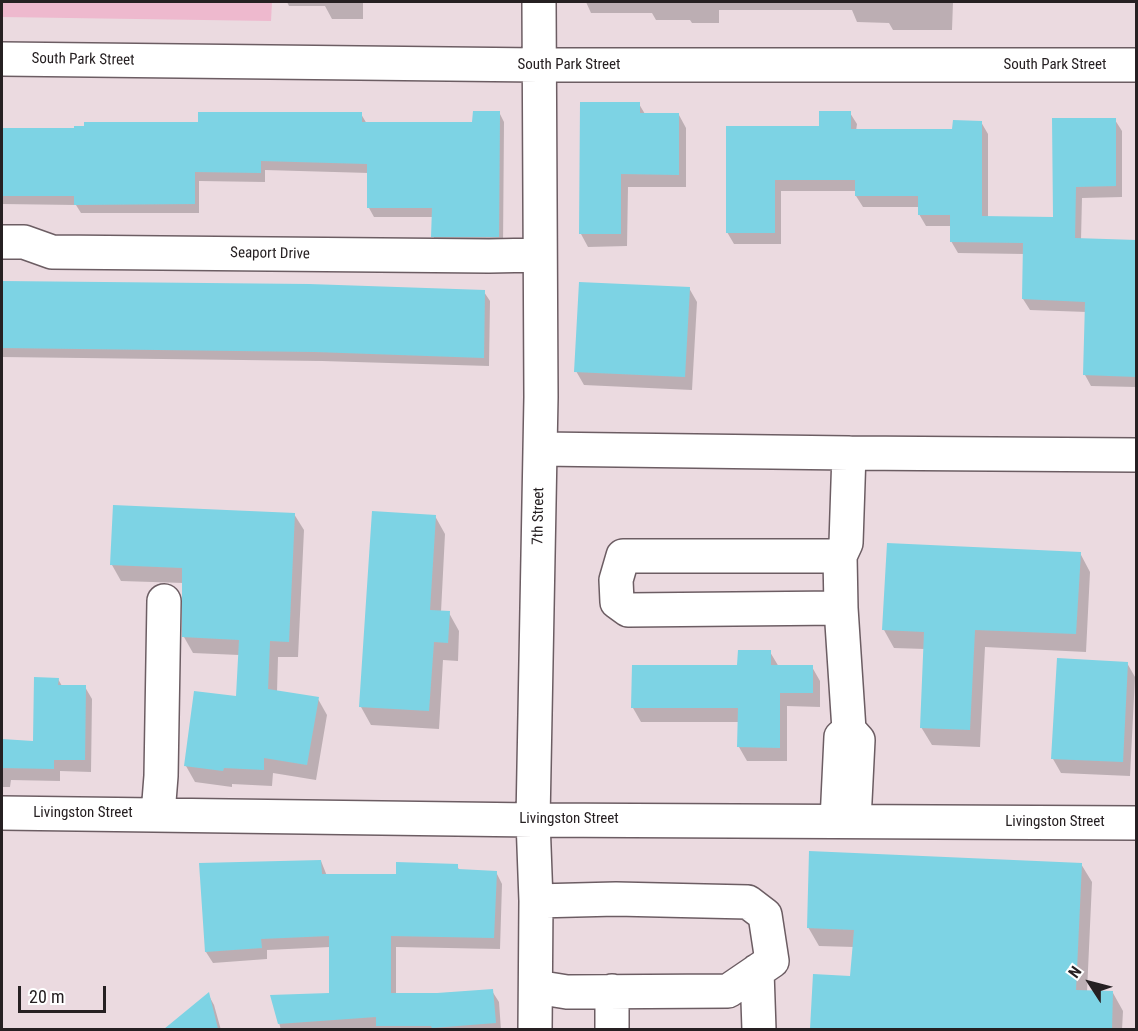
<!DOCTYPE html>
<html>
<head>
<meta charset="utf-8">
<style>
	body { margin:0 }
	#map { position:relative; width:1138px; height:1031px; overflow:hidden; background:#ebdae0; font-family:"Roboto Condensed",sans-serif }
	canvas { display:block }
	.frame { position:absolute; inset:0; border:3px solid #262022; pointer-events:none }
	.north { position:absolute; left:1060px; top:953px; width:60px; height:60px; -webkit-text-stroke:4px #fff; paint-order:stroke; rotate:306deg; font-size:16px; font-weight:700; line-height:24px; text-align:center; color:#262022 }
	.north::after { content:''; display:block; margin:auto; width:21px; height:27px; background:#262022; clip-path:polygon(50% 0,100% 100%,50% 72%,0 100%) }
	.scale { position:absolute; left:18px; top:986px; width:88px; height:27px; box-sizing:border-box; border:3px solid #262022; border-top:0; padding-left:8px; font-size:18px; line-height:21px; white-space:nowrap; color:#262022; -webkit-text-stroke:4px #fff; paint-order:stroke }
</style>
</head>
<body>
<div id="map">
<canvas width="1138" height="1031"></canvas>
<div class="frame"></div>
<div class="north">N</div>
<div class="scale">20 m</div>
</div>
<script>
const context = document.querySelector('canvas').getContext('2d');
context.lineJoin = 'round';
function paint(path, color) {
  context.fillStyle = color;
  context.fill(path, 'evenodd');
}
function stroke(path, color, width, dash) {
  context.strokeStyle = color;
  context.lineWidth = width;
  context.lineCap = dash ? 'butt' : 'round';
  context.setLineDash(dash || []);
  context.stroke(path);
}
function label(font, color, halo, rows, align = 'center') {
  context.font = font + ' "Roboto Condensed",sans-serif';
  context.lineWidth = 4.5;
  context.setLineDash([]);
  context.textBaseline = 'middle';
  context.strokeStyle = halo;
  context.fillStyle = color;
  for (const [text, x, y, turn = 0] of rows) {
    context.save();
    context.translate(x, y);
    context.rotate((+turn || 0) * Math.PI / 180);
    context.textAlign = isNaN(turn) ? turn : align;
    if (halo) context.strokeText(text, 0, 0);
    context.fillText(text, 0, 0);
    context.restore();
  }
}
const green = new Path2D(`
	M2,2H272L271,21L2,17Z`);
const shadow = new Path2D(`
	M287,2H363V19H332L325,6H289Z
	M586,2H953L952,30H893L889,23L857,22L852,10H719V23H692L690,20H656L652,13H591Z
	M639,104L645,114L679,115L686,128V187H628L627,246L588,247L581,234Z
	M499,112L504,122L503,246L438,245L433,236V217H374L369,208V173L265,170V182L199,181V213H81L76,205L2,204V130H76L361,114L367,124L474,123Z
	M850,113L857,124L856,131L954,130L981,122L988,134V217L1054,218L1115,120L1122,131V197L1082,198L1081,240L1136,270V387L1091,386L1085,375L1087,312L1030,310L1023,299L1024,254L958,253L951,241V226H926L919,214V207H863L856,196V191H781V244H734L727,232L820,127Z
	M2,282L309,286L484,292L490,301L489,366L322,361L2,357Z
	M689,288L697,302L692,390L584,385L576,371Z
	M294,514L304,530L298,657H278L277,692L318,699L327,715L316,780L273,773L272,786L232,784V787L195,782L186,766L237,698L239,655L193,653L184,637V583L121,581L112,565Z
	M435,516L445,534L441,612L449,613L459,631L458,661L443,660L439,729L371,725L361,707Z
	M1080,553L1090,572L1086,652L985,647L980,747L932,745L921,727L925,649L894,648L884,630Z
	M770,652L779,667H812L820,681V707L787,706V761H747L739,747V722H641L633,708L739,667Z
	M1127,663L1135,677L1130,776L1061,773L1053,759Z
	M58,679L62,686L85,687L92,699L91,772L60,771V781L11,780L10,787H2V740L34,743Z
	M321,861L327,876L397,875L457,866L460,871L496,872L502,884L500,949L396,947V995L492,991L499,1002L501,1030H281L272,997L331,995L330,947L267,950V959L213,963L206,952L201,864Z
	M1081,864L1092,882L1087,992L1113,993L1123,1011L1122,1030H812L814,976L851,977L854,947L819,946L808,927Z
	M208,994L214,1005L221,1030H167Z`);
const building = new Path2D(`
	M580,102H640V113H679V175L621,174V234H579Z
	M473,111H500L499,237H431L432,208H367V164L261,161V173L195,172V204L74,205V196H2V128H74V126H84V122H198V112H362V122H472Z
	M819,111H851V129H952L953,120L982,121V216L1053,217L1052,118H1116V186L1076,187L1075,238L1137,240V377L1083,375L1085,302L1022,299L1023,243L950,242V215H918V196H855V180H775V233H726V126H819Z
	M2,281L309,284L485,290L484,358L315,352L2,348Z
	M579,282L690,287L685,377L574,372Z
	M113,505L295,513L289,642L270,641L268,689L319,697L307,765L264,758V770L224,768L223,771L184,766L194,691L236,696L239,640L182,637V568L110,565Z
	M372,511L436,515L430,610L450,611L448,643L434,642L429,711L359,707Z
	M887,543L1081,552L1076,634L975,630L970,730L920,728L924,632L882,630Z
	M738,650H771V665H813V693H780V748L737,747L738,708H631L632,665H737Z
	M1057,658L1128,662L1123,762L1051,759Z
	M34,677L59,678L58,685H86L85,760H54V769L2,768V739L33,741Z
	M809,851L1082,863L1076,990L1113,991L1112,1029H810L813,974L850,976L854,930L807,928Z
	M321,860L322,874H396V862L458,864V869L497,871L494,938L391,936V993H437L493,989L496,1023L432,1028L431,1026H376V1017L278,1024L270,995L329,993V936L261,939L262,948L205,952L199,863Z
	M209,992L218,1029H164Z`);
const minor = new Path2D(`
	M2,59L538,65H1136
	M2,242H24L52,252L489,256L540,255
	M541,449L849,453L846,543L840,556
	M849,453L1136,455
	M841,608L840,556H623L616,580L617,602L628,610L841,608L849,730
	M2,813L533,820L1136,823
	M158,814L161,776L164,601
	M837,821L841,737L849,730L858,740L854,821
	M536,901L616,899L748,902L765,915L772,961L728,991L567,992L536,987
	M757,971L759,1030
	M535,1030L536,901L533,820L541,397L539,2
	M612,1030V991`);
const streetNames = [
	["South Park Street",83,60,1],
	["South Park Street",569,65],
	["South Park Street",1055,65],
	["Seaport Drive",270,254,1],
	["7th Street",539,516,-89],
	["Livingston Street",83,813],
	["Livingston Street",569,819],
	["Livingston Street",1055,822]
];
paint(green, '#eeb9ce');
paint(shadow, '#0003');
paint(building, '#7dd3e4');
stroke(minor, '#6c5d63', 36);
stroke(minor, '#fff', 33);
label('15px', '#262022', '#fff', streetNames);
</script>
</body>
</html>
